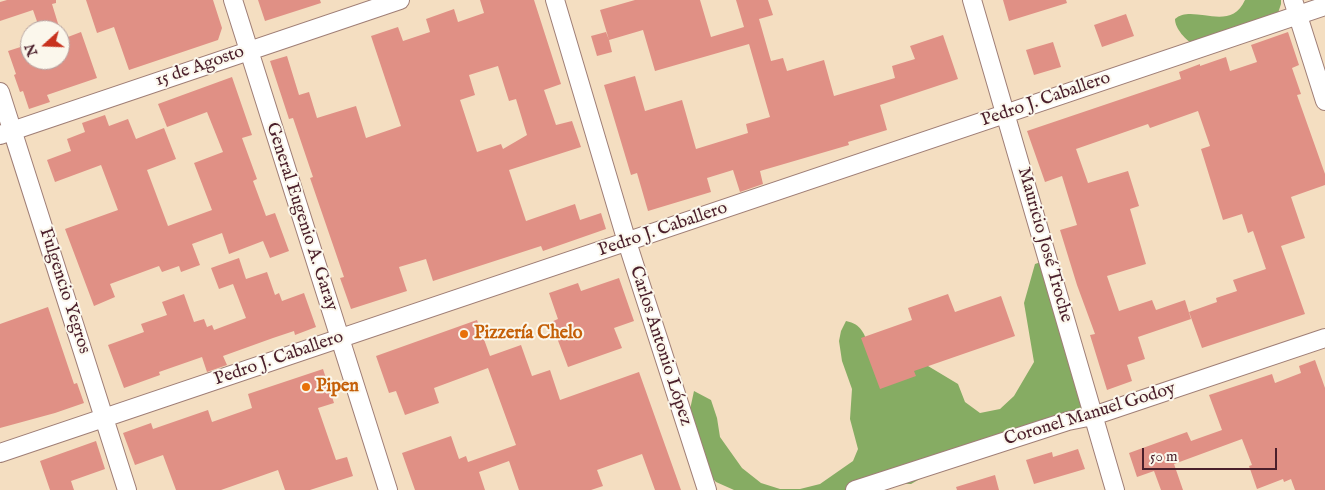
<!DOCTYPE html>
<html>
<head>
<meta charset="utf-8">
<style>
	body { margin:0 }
	#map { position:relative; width:1325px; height:490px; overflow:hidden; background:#f4dec1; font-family:"IM FELL English",serif }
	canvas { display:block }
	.north { position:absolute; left:20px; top:20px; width:50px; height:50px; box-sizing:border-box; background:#fbf7ec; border:1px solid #b4a19f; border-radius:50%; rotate:250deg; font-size:14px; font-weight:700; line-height:20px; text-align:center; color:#4a1f2b }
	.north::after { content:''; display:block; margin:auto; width:18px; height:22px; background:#c8321e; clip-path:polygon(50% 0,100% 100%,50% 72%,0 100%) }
	.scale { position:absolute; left:1142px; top:448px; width:135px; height:22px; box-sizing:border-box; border:2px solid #4a1f2b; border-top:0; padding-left:6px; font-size:15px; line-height:18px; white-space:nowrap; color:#4a1f2b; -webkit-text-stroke:4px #fbf7ec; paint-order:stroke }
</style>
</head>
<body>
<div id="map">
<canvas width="1325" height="490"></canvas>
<div class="north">N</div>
<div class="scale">50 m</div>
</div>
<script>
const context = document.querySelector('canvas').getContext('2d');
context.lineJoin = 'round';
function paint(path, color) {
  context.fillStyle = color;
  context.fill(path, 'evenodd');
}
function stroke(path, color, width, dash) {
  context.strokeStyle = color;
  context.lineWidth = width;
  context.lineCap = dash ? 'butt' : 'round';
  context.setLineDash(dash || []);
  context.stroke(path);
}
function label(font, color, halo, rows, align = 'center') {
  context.font = font + ' "IM FELL English",serif';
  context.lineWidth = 4;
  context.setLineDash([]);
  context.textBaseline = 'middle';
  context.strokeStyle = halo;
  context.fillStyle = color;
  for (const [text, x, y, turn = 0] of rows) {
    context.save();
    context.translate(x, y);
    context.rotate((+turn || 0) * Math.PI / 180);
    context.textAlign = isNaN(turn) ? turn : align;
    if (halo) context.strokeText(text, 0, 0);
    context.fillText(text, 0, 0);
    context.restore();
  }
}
const forest = new Path2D(`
	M1245,0H1281V4L1278,13L1194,45C1186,40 1175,29 1175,19C1193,3 1230,34 1245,0Z
	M1044,261L1084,408L1077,427L1068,431L953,460L911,484L880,483L864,490H734L716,482L702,467L686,428L694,391L711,400L717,418L720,437L742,468L761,483L780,489H800L820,484L853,461L858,449L850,419L852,389L842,361L839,341L841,331L846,321C862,324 864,334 870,348L928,366L958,384L965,402L980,413L1000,409L1014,396L1034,362L1024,303L1035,264Z`);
const building = new Path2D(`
	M7,0H56V3L52,4L60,30H40L33,10L0,21V2Z
	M86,0H213L222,28L218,40L129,70L114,27L97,33Z
	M258,0H320L321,3L265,21Z
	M480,0H534L561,84L544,90L556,125L572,121L581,147L509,170L526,221L575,204L580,220L601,213L606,229L543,251L541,246L433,281L426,259L399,267L407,291L351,309L340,278L344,277L310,178L313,177L293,118L289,119L270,61L287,56L299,95L309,92L317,118L356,106L366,138L401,126L371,36L398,27L403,41L430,32L426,19L454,9L458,22L484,13ZM498,66L509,101L516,99L527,135L503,149L501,144L477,152L460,100L475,95L469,75Z
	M635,0H700L711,37L744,27L736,0H768L773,15L759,19L771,61L783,58L787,71L824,60L834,96L895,78L892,66L915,59L910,46L943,35L958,79L880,105L887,130L848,142L849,145L760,171L763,184L740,192L733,170L707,178L711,192L648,211L637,173L631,175L604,85L635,76L645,111L682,100L696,149L748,133L746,124L770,117L749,44L655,71L643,30L609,40L612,52L597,56L591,36L606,32L609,40L600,10Z
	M1003,0H1066L1067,3L1009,21Z
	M1126,14L1134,36L1102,47L1094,25Z
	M81,32L97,78L47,95L50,102L29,109L23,91L20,92L14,75L16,74L8,51L30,44V60H60V40Z
	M1288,32L1299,65L1292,68L1301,94L1297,95L1325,174V185L1291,197L1305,238L1281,246L1305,314L1202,348L1189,312L1217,302L1216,298L1237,291L1233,280L1266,269L1253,231L1248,233L1242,214L1223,220L1201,149L1210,146L1198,111L1150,128L1148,124L1076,149L1088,183L1128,171L1139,206L1130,209L1146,264L1107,276L1119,311L1152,300L1156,310L1185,300L1191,319L1138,337L1145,359L1127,365L1132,381L1107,390L1090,335L1095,334L1077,285L1060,230L1077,225L1062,176L1045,182L1027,131L1181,79L1179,72L1200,64V66L1226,57L1230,71L1257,62L1251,45Z
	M1053,42L1061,67L1034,75L1026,50Z
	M232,77L252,135L242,138L257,179L253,181L266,216L275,213L289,251L270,258L263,241L229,254L222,233L192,244L200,265L181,272L179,266L162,272L159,266L110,284L115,297L94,306L65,229L118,210L101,165L55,182L47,160L71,151L67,139L85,132L82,123L105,115L109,126L128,119L136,139L164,128L176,159L147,170L168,226L212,210L194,163L223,152L207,112L167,127L158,104Z
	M239,258L246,279L267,272L275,295L279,293L282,301L304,293L316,327L295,335L294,331L273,338L223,356L227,365L207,372L202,357L159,372L160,375L124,388L108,345L144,332L141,324L167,315L162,302L184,294L194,322L204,319L207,327L212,325L214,330L246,318L233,284L219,289L211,268Z
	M619,278L634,321L614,328L622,348L568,367L551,322L558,319L549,293L578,283L581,291Z
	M948,294L955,312L1001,296L1015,336L914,371L916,376L880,389L861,338L912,320L908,308Z
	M48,307L74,384L77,383L84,403L55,413L0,428V324Z
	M477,320L490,356L521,345L532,376L550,370L560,400L639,372L681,490H655L642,454L597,470L603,486L591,490H519L509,461L479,472L485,490H415L402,453L451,436L459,459L466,456L468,462L516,445L488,368L434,388L439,403L405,415L396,391L389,393L376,356Z
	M1315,360L1325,388V490H1295L1291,479L1284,482L1283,479L1257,489L1249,466L1252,465L1242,439L1174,464L1183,490H1161L1154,471L1137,477L1129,453L1187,432L1191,441L1222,430L1209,395L1272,374L1275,383L1301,373L1299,366Z
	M323,369L334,403L318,408L336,460L347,457L353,476L310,490H285L278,470L221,490H176L163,455L135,465L123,433L151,423L153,429L208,410L212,422L252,408L248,394Z
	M96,441L105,469L71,481L74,490H50L40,461Z
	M1078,449L1085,469L1034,484L1026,460L1052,452L1053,457Z
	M995,475L999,490H957L956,487Z`);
const minor = new Path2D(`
	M233,0L388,490
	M555,0L627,242L707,490
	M972,0L1115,490
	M1293,0L1325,101
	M0,92L127,490
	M0,135L400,0
	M0,453L1325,6
	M855,490L1068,421L1093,416L1325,338`);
const markers = [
	[464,334,5,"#e8710a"],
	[306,387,5,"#e8710a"]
];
const streetNames = [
	["15 de Agosto",200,67,-19],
	["Pedro J. Caballero",1046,100,-19],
	["General Eugenio A. Garay",301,217,72],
	["Pedro J. Caballero",663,230,-19],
	["Mauricio José Troche",1044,245,74],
	["Fulgencio Yegros",64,291,72],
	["Carlos Antonio López",660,346,72],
	["Pedro J. Caballero",279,359,-19],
	["Coronel Manuel Godoy",1090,415,-17]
];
const foodNames = [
	["Pizzería Chelo",474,334],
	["Pipen",316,387]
];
paint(forest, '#86ac63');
paint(building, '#e09085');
stroke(minor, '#9f7e76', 20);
stroke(minor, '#fff', 18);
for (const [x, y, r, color] of markers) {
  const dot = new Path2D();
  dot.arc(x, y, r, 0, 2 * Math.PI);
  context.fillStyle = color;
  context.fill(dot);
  stroke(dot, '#fbf7ec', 2);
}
label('18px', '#4a1f2b', '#fbf7ec', streetNames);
label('bold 18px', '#c56008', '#fbf7ec', foodNames, 'left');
</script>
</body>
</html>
